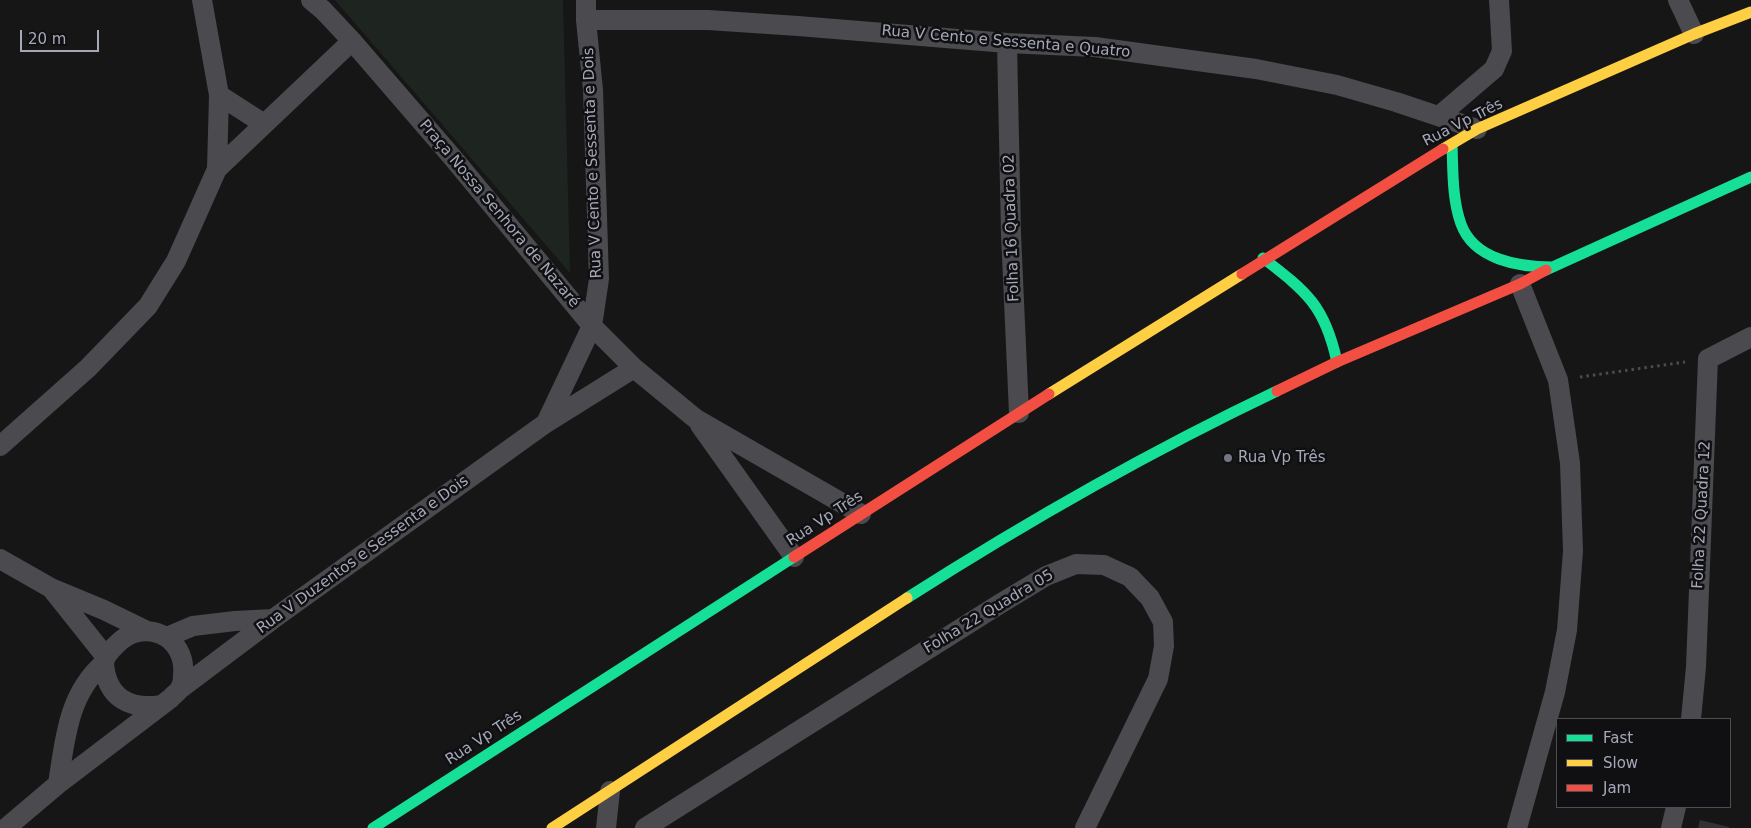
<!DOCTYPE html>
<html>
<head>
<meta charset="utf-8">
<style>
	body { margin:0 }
	#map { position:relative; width:1751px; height:828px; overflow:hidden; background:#161616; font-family:"DejaVu Sans",sans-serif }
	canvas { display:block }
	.legend { position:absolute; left:1556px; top:718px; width:175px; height:90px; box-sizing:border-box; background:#101012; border:1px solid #4c4d55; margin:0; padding:6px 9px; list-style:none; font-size:15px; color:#a5a8b9 }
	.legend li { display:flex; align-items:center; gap:10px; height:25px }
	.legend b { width:25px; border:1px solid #4c4d55 }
	.scale { position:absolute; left:20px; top:30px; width:79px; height:22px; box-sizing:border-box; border:2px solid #a5a8b9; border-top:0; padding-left:6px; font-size:15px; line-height:18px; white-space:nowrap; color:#a5a8b9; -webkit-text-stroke:4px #101012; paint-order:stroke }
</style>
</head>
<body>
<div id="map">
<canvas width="1751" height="828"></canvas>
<ul class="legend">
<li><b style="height:6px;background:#16e098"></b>Fast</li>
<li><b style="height:6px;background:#ffcf43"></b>Slow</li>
<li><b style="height:6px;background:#f24e42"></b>Jam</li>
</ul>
<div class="scale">20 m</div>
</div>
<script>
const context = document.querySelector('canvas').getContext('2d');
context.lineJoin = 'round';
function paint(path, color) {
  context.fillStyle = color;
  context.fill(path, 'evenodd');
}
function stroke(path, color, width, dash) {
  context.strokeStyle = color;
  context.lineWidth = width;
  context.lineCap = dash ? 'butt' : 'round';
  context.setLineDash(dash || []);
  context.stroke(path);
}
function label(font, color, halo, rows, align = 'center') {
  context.font = font + ' "DejaVu Sans",sans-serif';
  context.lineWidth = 5;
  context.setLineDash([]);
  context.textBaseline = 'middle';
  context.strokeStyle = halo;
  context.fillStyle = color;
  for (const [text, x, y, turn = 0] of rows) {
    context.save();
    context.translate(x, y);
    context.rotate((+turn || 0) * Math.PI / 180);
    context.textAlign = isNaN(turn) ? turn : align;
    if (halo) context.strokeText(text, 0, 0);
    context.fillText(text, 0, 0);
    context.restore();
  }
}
const green = new Path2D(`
	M335,0H563L570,273Z`);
const building = new Path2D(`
	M1700,820L1729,827V828H1698Z`);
const path = new Path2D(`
	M1580,377L1685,362`);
const street = new Path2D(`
	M311,0L323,10L352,41L453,158L592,326L634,368L696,419L861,514
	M1678,0L1694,34
	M586,20H708L798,26L1007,43L1095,47L1256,69L1337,85L1396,102L1477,129
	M1007,43L1011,234L1019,413
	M219,95L264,124
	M1439,116L1494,69L1502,51L1499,0
	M217,169L352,41
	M546,423L592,326L599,279L593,90L586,20V0
	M700,425L794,557
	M0,446L88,368L148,306L176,261L217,169L219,95L202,0
	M0,559L51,588L104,610L145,630
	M51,588L106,657
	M167,637L193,626L235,621L273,619
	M180,689L273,619L546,423L634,368
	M1691,719L1696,667L1708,359L1751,337
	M58,784C65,739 68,694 104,663
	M6,828L58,784L171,698C173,695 177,693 179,690C182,686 183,680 183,675C187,636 143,616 116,645C111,650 104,657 104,664C107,698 130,710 161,705
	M606,828L610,791
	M645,828L998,605L1046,576L1076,564L1104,565L1130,577L1150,598L1163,622L1164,646L1158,679L1085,828
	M1517,828L1555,692L1567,630L1573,551L1570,463L1558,380L1520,284
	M1671,828L1676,807`);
const fast = new Path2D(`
	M1452,144C1453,170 1452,199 1461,224C1474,260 1519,267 1552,267
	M1263,258C1307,292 1325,306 1337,362
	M1546,270L1751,177
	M907,598C1026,522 1149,452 1277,391
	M373,828L794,557`);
const slow = new Path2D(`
	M1443,149L1477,129L1694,34L1751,12
	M1049,394L1242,274
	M552,828L907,598`);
const jam = new Path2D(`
	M1242,274L1443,149
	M1277,391L1337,362L1520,284L1546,270
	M794,557L1049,394`);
const markers = [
	[1228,458,5,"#737580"]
];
const streetNames = [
	["Rua V Cento e Sessenta e Quatro",1006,42,5],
	["Rua Vp Três",1463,123,-27],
	["Rua V Cento e Sessenta e Dois",593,163,-92],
	["Praça Nossa Senhora de Nazaré",499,214,50],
	["Folha 16 Quadra 02",1012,228,-92],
	["Folha 22 Quadra 12",1702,515,-87],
	["Rua Vp Três",825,519,-33],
	["Rua V Duzentos e Sessenta e Dois",363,555,-36],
	["Folha 22 Quadra 05",989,612,-31],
	["Rua Vp Três",484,738,-33]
];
const poiNames = [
	["Rua Vp Três",1238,458]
];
paint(green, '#1e2520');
paint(building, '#323234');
stroke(path, '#4b4c51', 3, [2.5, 4]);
stroke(street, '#4a4a4f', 20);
stroke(fast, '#16e098', 11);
stroke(slow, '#ffcf43', 11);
stroke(jam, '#f24e42', 11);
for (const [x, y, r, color] of markers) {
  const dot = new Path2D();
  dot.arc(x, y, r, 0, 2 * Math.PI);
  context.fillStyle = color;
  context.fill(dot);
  stroke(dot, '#101012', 2);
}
label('15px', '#a5a8b9', '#101012', streetNames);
label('15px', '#a5a8b9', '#101012', poiNames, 'left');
</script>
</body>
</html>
